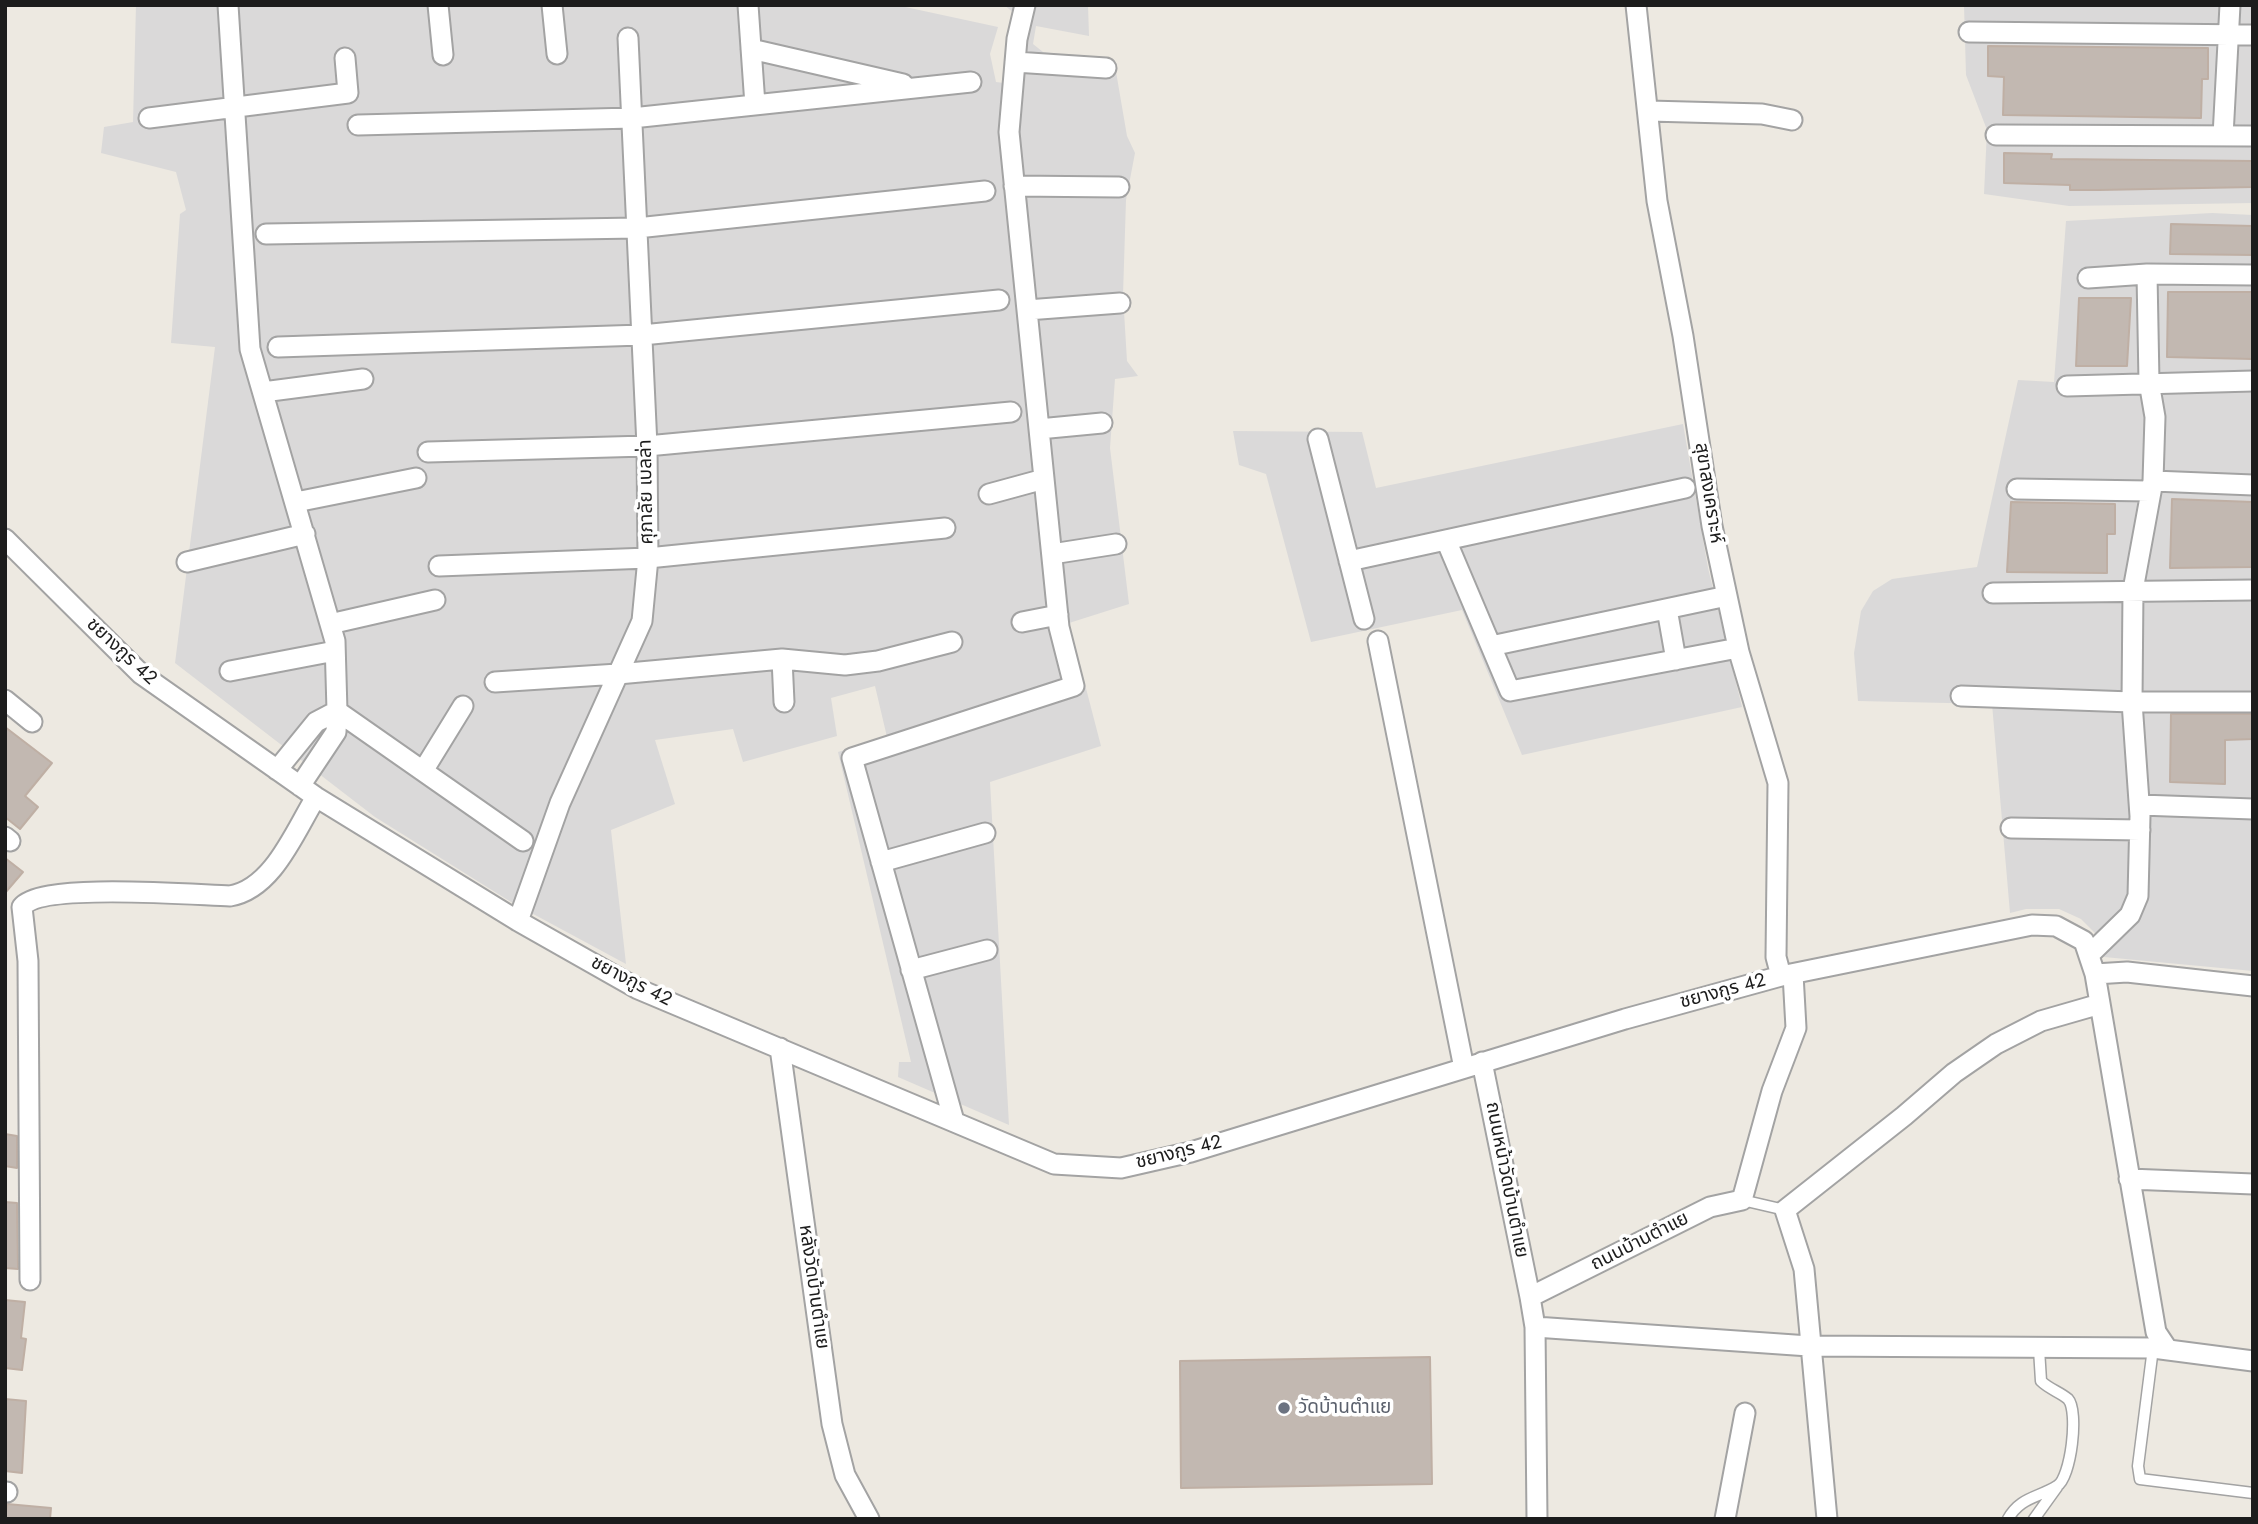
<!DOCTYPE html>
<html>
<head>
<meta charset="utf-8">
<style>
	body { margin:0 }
	#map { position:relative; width:2258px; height:1524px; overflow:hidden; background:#ede9e1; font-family:Jost,sans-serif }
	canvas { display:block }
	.frame { position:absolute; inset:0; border:7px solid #1c1c1c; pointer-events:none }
</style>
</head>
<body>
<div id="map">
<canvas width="2258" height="1524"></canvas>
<div class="frame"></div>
</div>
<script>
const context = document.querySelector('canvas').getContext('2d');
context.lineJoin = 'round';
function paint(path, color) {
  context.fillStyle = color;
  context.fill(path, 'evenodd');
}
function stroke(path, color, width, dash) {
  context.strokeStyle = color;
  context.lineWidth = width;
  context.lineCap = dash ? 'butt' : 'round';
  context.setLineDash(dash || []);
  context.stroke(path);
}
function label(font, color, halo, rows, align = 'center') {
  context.font = font + ' Jost,"Noto Sans Thai",sans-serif';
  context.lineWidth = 7;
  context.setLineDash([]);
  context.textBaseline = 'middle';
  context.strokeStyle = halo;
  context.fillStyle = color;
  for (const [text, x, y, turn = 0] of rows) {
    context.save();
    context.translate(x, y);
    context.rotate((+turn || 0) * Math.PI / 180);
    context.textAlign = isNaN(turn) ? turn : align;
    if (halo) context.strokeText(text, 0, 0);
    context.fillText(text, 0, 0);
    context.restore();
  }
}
const residential = new Path2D(`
	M136,5H896L998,27L990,54L996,82L1004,83L1014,13L1004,5H1088L1089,36L1036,26L1033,44L1043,52L1114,60L1127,136L1135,153L1126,200L1123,295L1127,361L1138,376L1115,379L1110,448L1129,604L1069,623L1101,746L990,782L1009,1125L898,1077L899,1062H911L838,752L887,737L875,686L831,698L837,736L743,762L733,729L655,740L675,804L611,830L626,964L511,902L375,817L175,663L215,347L171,343L180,214L186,210L176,172L101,153L104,127L133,122Z
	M1964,5H2253V203L2069,206L1984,194L1987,130L1966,75Z
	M2212,213L2253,215V971L2104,957L2096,934L2081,919L2059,909H2026L2010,913L1992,704L1858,701L1854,653L1861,611L1873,591L1892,579L1977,567L2018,380L2054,382L2066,221Z
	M1683,424L1708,568L1742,707L1522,755L1462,610L1311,642L1266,474L1239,465L1233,431L1362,432L1376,488Z`);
const building = new Path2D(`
	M1988,46L2208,48V79H2202L2201,118L2003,115L2004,77L1988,76Z
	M2004,153L2052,154L2051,159L2253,161V187L2099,190H2070V185L2004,183Z
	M2171,224L2253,226V255L2170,254Z
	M2168,292H2253L2252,359L2167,357Z
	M2079,298H2131L2127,366H2076Z
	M2172,499L2253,502V567L2170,568Z
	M2011,502L2115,504V534H2107V573L2007,572Z
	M2171,714H2253V739L2225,740V784L2170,782Z
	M5,727L52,763L25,796L38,807L20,829L5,817Z
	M5,858L23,872L5,893Z
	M5,1134L17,1136V1168L5,1166Z
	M5,1202L17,1203L18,1269L5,1268Z
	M5,1300L25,1302L21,1338L26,1339L22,1370L5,1368Z
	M1430,1357L1432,1484L1181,1488L1180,1361Z
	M5,1399L26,1401L22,1473L5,1471Z
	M7,1504L51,1508L50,1519H5Z`);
const lane = new Path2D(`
	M1742,1200L1785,1210
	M2153,1348L2138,1466L2140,1479L2253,1493
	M2008,1519C2020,1497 2038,1498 2057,1486C2071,1478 2079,1411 2068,1399C2060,1392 2049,1389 2041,1381L2039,1349
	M2034,1519L2057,1487`);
const street = new Path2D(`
	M228,5L250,349L335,641L337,711L523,841
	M438,5L443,55
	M552,5L557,54
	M748,5L755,105
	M1636,5L1657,201L1683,336L1712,526L1739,652L1778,783L1776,957L1781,976
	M1969,32L2253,35
	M751,49L903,84
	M1015,62L1106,68
	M1649,111L1762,114L1792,120
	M149,118L348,93L345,58
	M358,125L632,118L971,82
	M1996,135L2253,136
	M2223,136L2230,5
	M1014,186L1119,187
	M266,234L637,228L985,191
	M2088,278L2147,274L2253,275
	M1027,310L1120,303
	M278,347L642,335L999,300
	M2067,386L2253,381
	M263,392L363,379
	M1039,429L1102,423
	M1318,439L1364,619
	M428,452L647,446L1011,412
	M2153,481L2253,485
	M2017,489L2149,491
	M989,494L1044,479
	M296,502L416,478
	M5,539L141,674L316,797L518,921L638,989L1054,1164L1121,1168L1191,1152L1625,1019L1781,976L2032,925L2056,926L2084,941L2095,974L2156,1332L2168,1350
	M1446,540L1510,691L1738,648
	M1052,554L1116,544
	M1349,561L1685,488
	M187,562L305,534
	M439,566L648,558L945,528
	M1993,593L2253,590
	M1667,609L1676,660
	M1022,622L1058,615
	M330,624L435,600
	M1378,641L1464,1068
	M1491,646L1727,596
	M782,659L784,702
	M230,671L335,651
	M495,682L618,674L782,659L845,665L878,661L952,642
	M1961,696L2132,702H2253
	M5,700L32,722
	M277,770L316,722L337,711L336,732L300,786
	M423,771L463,706
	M2140,805L2253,809
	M2011,828L2140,830
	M5,837L10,841
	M881,862L985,833
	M518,921L560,803L642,621L648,558L647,446L628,38
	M2089,955L2130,915L2138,896L2140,816L2132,702L2133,590L2153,481L2155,417L2149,382L2147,274
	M911,970L987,950
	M2095,974L2127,972L2253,986
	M780,1048L832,1424L845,1475L869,1519
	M1482,1062L1530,1297
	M954,1121L852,758L1074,686L1059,627L1009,132L1017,39L1025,5
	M2129,1179L2253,1184
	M30,1280L28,961L22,907C41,882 194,895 230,896C273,889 295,831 316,797
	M1535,1327L1809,1346L2153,1348L2253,1361
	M5,1492H7
	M1537,1519L1535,1327L1530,1297L1710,1207L1742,1200L1772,1091L1796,1028L1793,974
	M1725,1519L1745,1413
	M1827,1519L1804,1269L1785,1210L1904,1116L1954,1073L1996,1044L2041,1021L2100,1004`);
const markers = [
	[1284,1408,7,"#6b7280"]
];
const streetNames = [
	["ศุภาลัย เบลล่า",647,492,-91],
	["สุขาสงเคราะห์",1708,493,81],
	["ชยางกูร 42",121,652,43],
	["ชยางกูร 42",631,982,27],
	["ชยางกูร 42",1723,992,-15],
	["ชยางกูร 42",1179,1153,-14],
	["ถนนหน้าวัดบ้านตำแย",1506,1180,79],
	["ถนนบ้านตำแย",1640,1242,-27],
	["หลังวัดบ้านตำแย",813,1287,82]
];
const worshipNames = [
	["วัดบ้านตำแย",1298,1408]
];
paint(residential, '#dad9d9');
paint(building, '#c2b8b1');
stroke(building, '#bfafa4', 2);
stroke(lane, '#a3a3a3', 13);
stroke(street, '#a3a3a3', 23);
stroke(lane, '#fff', 10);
stroke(street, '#fff', 19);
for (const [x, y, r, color] of markers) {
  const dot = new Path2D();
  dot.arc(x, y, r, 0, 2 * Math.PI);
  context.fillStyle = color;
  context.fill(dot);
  stroke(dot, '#fff', 2.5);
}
label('19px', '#1c1c1c', '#fff', streetNames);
label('19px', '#5b616d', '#fff', worshipNames, 'left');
</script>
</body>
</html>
